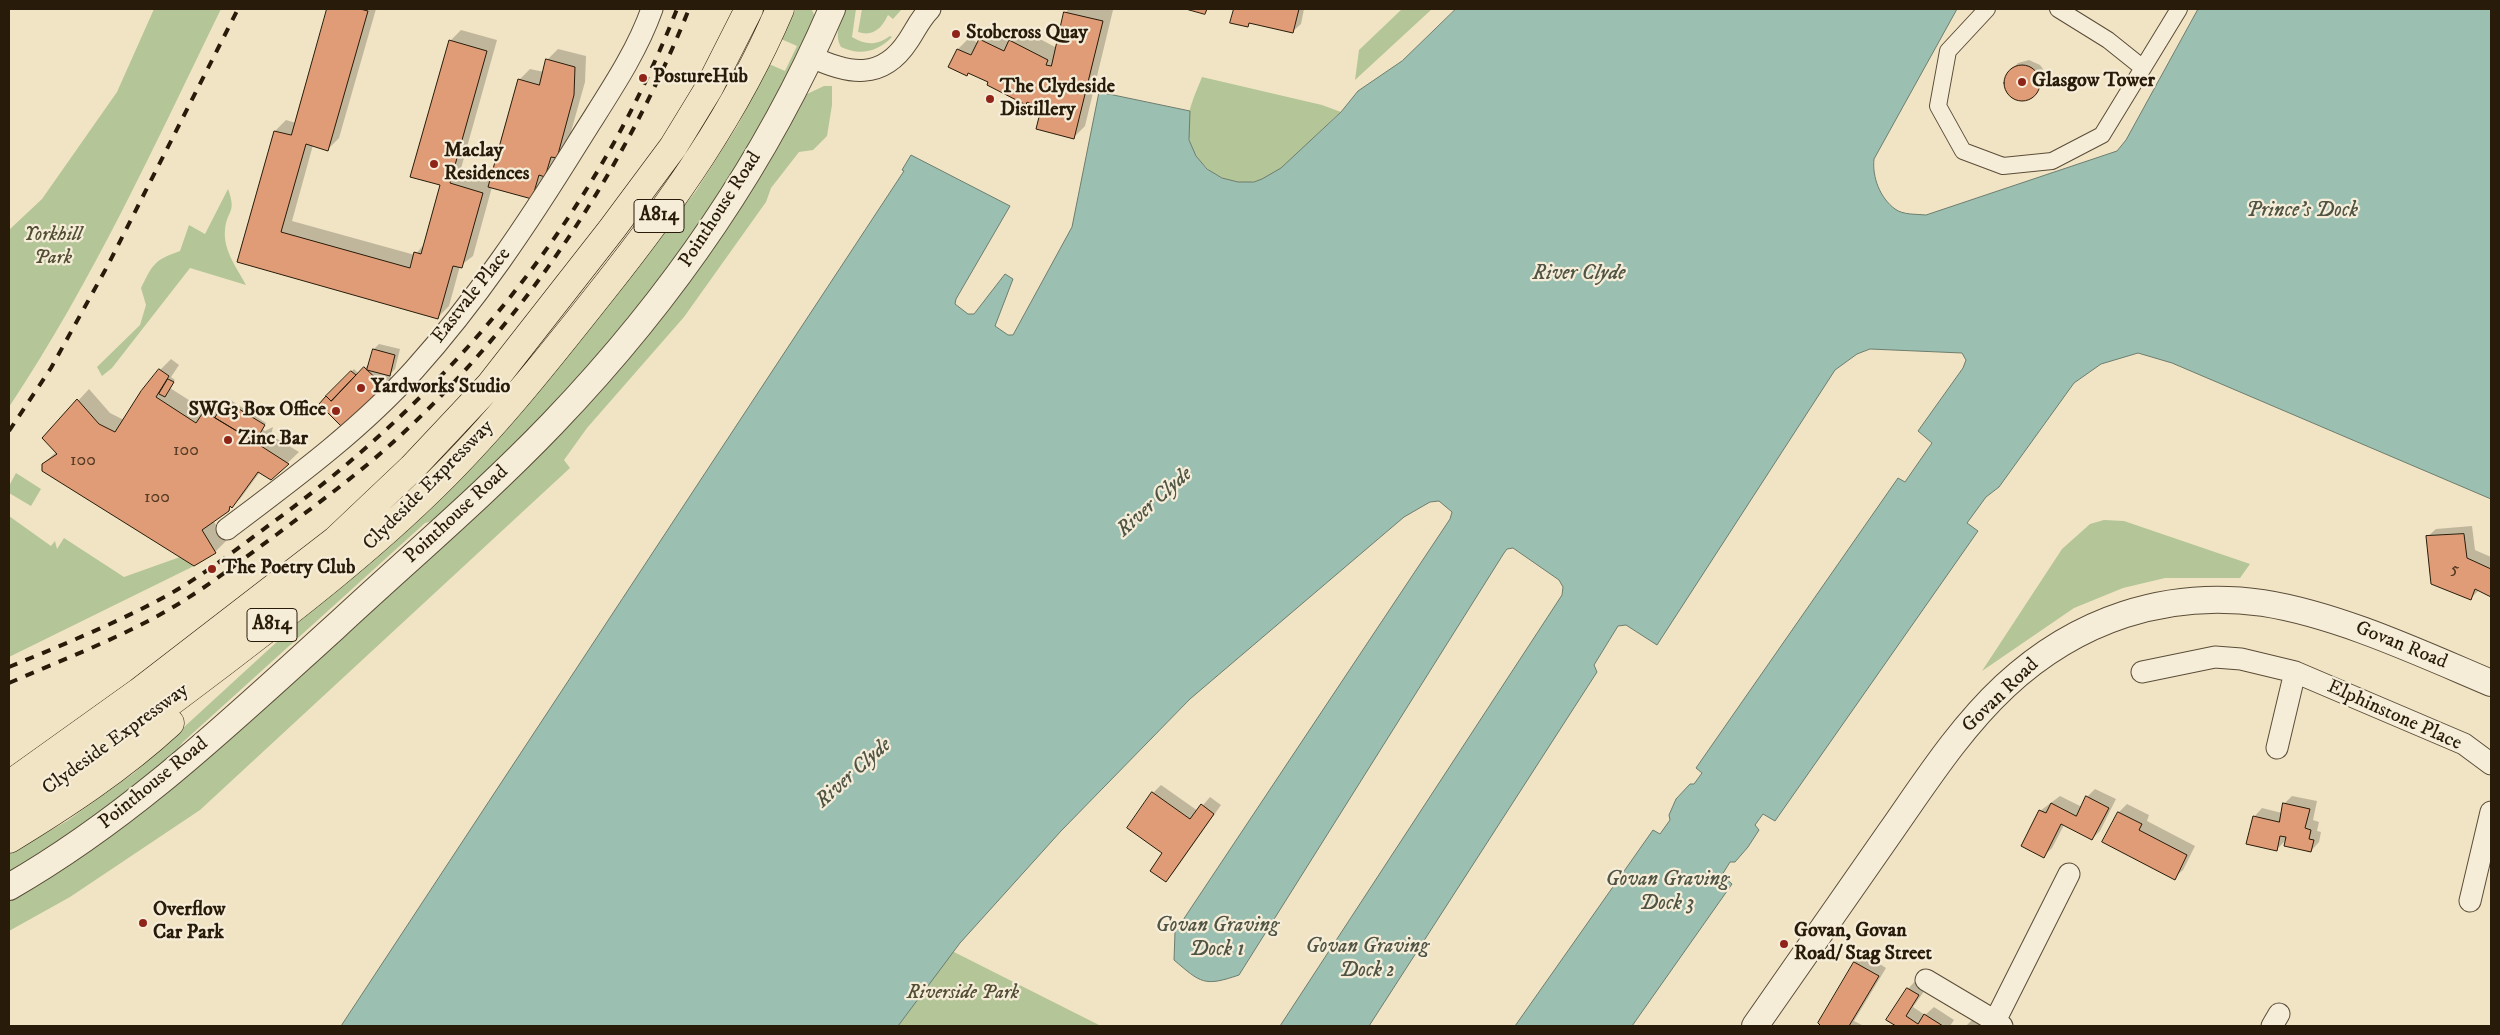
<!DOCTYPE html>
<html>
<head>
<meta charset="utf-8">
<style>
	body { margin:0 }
	#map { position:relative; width:2500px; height:1035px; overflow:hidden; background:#f1e4c4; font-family:"IM FELL DW Pica",serif }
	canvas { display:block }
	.frame { position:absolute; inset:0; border:10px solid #281b09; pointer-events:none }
</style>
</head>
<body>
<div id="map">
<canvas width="2500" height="1035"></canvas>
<div class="frame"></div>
</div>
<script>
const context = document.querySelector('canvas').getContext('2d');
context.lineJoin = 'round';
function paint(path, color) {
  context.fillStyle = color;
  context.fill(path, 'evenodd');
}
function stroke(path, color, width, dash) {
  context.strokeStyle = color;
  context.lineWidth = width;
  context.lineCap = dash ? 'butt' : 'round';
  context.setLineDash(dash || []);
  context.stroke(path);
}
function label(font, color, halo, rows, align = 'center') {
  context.font = font + ' "IM FELL DW Pica",serif';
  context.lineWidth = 4.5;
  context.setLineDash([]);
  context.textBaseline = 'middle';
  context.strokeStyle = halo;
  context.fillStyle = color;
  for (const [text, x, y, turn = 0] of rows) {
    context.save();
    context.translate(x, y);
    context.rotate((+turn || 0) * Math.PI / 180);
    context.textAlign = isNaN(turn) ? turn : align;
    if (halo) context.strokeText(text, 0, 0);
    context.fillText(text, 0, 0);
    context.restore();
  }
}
const green = new Path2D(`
	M154,9H221C155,144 93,281 9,407V230L42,199L117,92Z
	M796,9L812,10L815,17C787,74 761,132 727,184C685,247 640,310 590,365C541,420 488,470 435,520L425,523L183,742L169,761L141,785L13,873L9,870V854L67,821L134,773L486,450L540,389L696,191L738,125L769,64L785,71L797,46L781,39Z
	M845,9H856L852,37C866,45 876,46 890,36L892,37C877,52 860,56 841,47C834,34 840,21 845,9Z
	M862,9H902L893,19L888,15C882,28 873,37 858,32Z
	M1402,9H1432L1355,80L1359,50Z
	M1202,77L1322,105L1341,112C1319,130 1294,162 1270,176C1236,195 1191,170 1188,131C1186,112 1195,95 1202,77Z
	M824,86H832V105L827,136L813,150L799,152L771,188L766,202L684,317L587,428L564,460L570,468L200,810L70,897L9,931V900L505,485L805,95Z
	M228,189C237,214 227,209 225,230C223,250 237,268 246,285L190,268L112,368L102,376L97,367L140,325L146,305L141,288C153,264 154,260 180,251L189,225L205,234Z
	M16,473L41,489L31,506L9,493V486Z
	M9,516L51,546L55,541L57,549L64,538L124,577L180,557L194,566L9,657Z
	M2104,520L2124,521L2250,564L2240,578H2165L2123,588L2074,608L1982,671L2062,549L2090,524Z
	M952,951L1101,1026H898Z`);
const water = new Path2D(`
	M1456,9H1957L1874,159C1872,177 1880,198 1895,209C1903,215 1916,214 1926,215L2117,151L2126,140L2198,9H2491V499L2172,363L2138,353L2101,364L2074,383L1999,487L1986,497L1967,523L1978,531L1775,821L1763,814L1755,825L1759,830L1748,847L1735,862H1730L1722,875L1732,884L1632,1026H1515L1653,830L1660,834L1670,820L1669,815L1676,799L1690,784H1694L1702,773L1696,768L1898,478L1905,482L1932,443L1918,431L1963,368L1966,360L1962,353L1870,349L1857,354L1835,370L1657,645L1626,625L1618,626L1594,665L1597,672L1369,1026H1280L1562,595L1563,587L1559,580L1513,548L1507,549L1504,553L1239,975C1204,987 1201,983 1174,960L1175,932L1450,519L1452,512L1439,501L1430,502L1404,517L1190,699L1061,831L960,943L898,1026H341L904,171L902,170L911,155L1010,206L956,299L955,304L968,314H974L1005,274L1013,279L995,326L1008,335H1013L1072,227L1099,92L1190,111L1189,140L1196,156L1207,169L1222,178L1238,182H1254L1262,179L1281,168L1341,112L1358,91L1402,61Z`);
const shadow = new Path2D(`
	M328,9H376L339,138L328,149L313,145L292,221L415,255L426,242L442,185L450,41L461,30L497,40L460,172L491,181L519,80L530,69L544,72L547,60L558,49L586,56L585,82L567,146L532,198L492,187L473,256L460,266L449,306L438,317L238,261L275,131L286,120L296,123Z
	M1069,9L1113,10L1085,126L1074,137L1042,108L969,72L950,67L958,49L969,38L978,43L991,28L1012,39L1021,29L1057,48L1066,12Z
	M1235,9H1304L1301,24L1292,32L1251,22L1247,26L1232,22Z
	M2029,60L2040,65L2043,69L2045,80L2033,96L2020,100L2010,95L2005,85L2008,73L2018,63Z
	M379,344L400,349L395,369L389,375L392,378L344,427L320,404L354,369L359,374L371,362L374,349Z
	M171,359L179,365L171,377L175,380L170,388L206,411L216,401L224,406L229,399L266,423L262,429L265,431L273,427L271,435L299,452L271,479L260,472L240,499L213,520L226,541L215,552L43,464L56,452L44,438L89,389L110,413L124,420L160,370Z
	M2472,526L2475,550L2491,557V595L2479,590L2471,598L2427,537L2436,529Z
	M1161,785L1198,811L1210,797L1221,805L1174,872L1166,881L1164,853L1153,793Z
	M2095,789L2116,799L2100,831L2092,839L2064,825L2052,848L2044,856L2040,811L2060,796L2082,807L2087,797Z
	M2292,796L2317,801L2313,820L2319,822L2317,831L2321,832L2319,842L2311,851L2286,840L2276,850L2254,817L2262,808L2282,813L2284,804Z
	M2127,804L2149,815L2147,821L2195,846L2183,870L2174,878L2104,842L2119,812Z
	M1864,954L1886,968L1854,1021L1864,1026H1822L1819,1022L1855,962Z
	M1916,980L1927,987L1913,1007L1925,1015L1934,1007L1954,1020L1950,1026H1899L1888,1020L1908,989Z
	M1975,1017L1985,1023L1983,1026H1966Z`);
const building = new Path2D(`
	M327,9H360L368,11L328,151L306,144L281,232L410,268L414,252L421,254L440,185L410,177L449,40L487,51L450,183L483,193L462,268L453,266L438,319L237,262L274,131L291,135Z
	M1186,9H1207L1205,14Z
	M1234,9H1299L1293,33L1249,23L1248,27L1230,23Z
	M1064,12L1103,21L1074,139L1036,129L1041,109L1027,102L1026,105L987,85L988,82L968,73L967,76L948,67L957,49L971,55L979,39L1004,51L1009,40L1048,60L1046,65L1051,66Z
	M546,59L575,67L574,95L557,158L551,157L545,177L539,175L532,199L488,187L518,79L539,85Z
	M2004 83a18 18 0 1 1 36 0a18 18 0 1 1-36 0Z
	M373,349L395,355L390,376L367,370Z
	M364,367L385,387L344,429L319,404L326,396L331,401Z
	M159,369L169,376L156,397L196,423L204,411L255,442L258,437L262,438L261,446L289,464L271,480L258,472L232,508L230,506L229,511L202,530L216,553L194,566L42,471V464L57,454L42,438L77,399L99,424L115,432L141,391Z
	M351,371L356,375L331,401L326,396Z
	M168,379L174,382L165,397L159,394Z
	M226,401L265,425L255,442L215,418Z
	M2464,534L2467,558L2491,569V597L2475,589L2471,600L2431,584L2426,536Z
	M1152,792L1190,819L1201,804L1214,814L1166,882L1150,871L1162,853L1127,828Z
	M2086,796L2109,808L2092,840L2061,824L2044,858L2021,846L2039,810L2046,813L2051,803L2076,816Z
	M2283,803L2310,809L2305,828L2311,830L2309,839L2314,840L2311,852L2284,846L2286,837L2280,836L2277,851L2246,844L2253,816L2279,822Z
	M2118,812L2142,824L2139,830L2187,855L2175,880L2102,842Z
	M1854,962L1879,976L1849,1026H1821L1818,1023Z
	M1907,988L1919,995L1906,1016L1918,1024L1924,1014L1943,1026H1896L1886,1020Z`);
const pedestrian = new Path2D(`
	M1987,9L1948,51L1938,106L1963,151L2003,166L2052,161L2102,135L2179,9
	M2058,9L2108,40L2143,68`);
const minor = new Path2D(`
	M812,57C848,74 882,81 908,41C916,29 920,19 930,9
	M227,529C292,480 359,431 414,370C476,301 528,223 577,144C604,100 635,57 652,9
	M2142,672L2215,657L2241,659L2295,672L2464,744L2491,764
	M2277,748L2295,672
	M2470,901L2491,812
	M1926,980L1995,1021
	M2002,1026L1995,1021L2069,874
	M2272,1026L2279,1014`);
const tertiary = new Path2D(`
	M9,887C131,817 230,722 334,628C407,560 484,495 553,423C669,302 766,162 832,9
	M1755,1026C1800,961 1845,896 1891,831C1926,781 1960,728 2005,686C2076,620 2166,589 2263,603C2339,615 2420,653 2491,683`);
const primary = new Path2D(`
	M9,785L139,692L336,540L412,468L490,385L612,229L673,147L709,88L749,9
	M9,815C84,767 155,714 226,660C298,605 370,549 435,485C496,425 549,358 602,291C672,203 736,113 780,9
	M9,839C65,805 121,768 170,723`);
const rail = new Path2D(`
	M9,431L51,368L108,265L238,9
	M9,667C62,645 117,623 168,595C204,575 238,548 272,523C454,390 594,220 677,9
	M9,683C62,660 125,636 175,606C210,585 243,559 276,535C309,510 342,486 374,459C513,340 621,178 689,9`);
const markers = [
	[956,34,5,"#8f2418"],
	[643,78,5,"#8f2418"],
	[2022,82,5,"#8f2418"],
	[990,99,5,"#8f2418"],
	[434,164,5,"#8f2418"],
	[361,388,5,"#8f2418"],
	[336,411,5,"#8f2418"],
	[228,440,5,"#8f2418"],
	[212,569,5,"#8f2418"],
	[143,923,5,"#8f2418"],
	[1784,944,5,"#8f2418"]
];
const numberNames = [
	["100",186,451],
	["100",83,461],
	["100",157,498],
	["5",2455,570]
];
const shields = [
	[659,216,50],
	[272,625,50]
];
const shieldNames = [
	["A814",659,216],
	["A814",272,625]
];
const poiNames = [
	["Stobcross Quay",966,34],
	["PostureHub",653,78],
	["Glasgow Tower",2032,82],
	["The Clydeside",1000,88],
	["Distillery",1000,111],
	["Maclay",444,152],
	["Residences",444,175],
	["Yardworks Studio",371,388],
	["SWG3 Box Office",326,411,"right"],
	["Zinc Bar",238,440],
	["The Poetry Club",222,569],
	["Overflow",153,911],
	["Car Park",153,934],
	["Govan, Govan",1794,932],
	["Road/ Stag Street",1794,955]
];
const streetNames = [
	["Pointhouse Road",721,210,-57],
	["Eastvale Place",472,296,-52],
	["Clydeside Expressway",429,486,-45],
	["Pointhouse Road",457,515,-43],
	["Govan Road",2401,646,22],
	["Govan Road",2001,696,-44],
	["Elphinstone Place",2394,716,24],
	["Clydeside Expressway",116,740,-36],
	["Pointhouse Road",154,784,-39]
];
const parkNames = [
	["Yorkhill",53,236],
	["Park",53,259],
	["Riverside Park",963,994]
];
const waterNames = [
	["Prince's Dock",2302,212],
	["River Clyde",1579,275],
	["River Clyde",1155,503,-42],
	["River Clyde",854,774,-42],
	["Govan Graving",1667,881],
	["Dock 3",1667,905],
	["Govan Graving",1217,927],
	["Dock 1",1217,951],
	["Govan Graving",1367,948],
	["Dock 2",1367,972]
];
paint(green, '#b4c598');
paint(water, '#9bbfb1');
stroke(water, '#6d7d6e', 1);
paint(shadow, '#0003');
paint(building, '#df9c77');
stroke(building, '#281b09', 1);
stroke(pedestrian, '#5a4d38', 18);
stroke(minor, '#5a4d38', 23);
stroke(tertiary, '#5a4d38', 28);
stroke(primary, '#281b09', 29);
stroke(pedestrian, '#f6edd9', 16);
stroke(minor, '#f6edd9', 21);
stroke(tertiary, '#f6edd9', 26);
stroke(primary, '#f1e4c4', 28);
stroke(rail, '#281b09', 4, [9, 9]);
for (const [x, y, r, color] of markers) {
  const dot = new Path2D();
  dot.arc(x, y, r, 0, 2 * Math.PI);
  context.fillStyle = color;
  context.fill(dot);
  stroke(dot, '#f6edd9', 2);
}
label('18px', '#563b24', null, numberNames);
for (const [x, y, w] of shields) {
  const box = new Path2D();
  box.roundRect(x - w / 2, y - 16.5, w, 33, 4);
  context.fillStyle = '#f6edd9';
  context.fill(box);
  stroke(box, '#281b09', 1);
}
label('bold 19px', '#281b09', null, shieldNames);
label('bold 20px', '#281b09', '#f6edd9', poiNames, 'left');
label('20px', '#281b09', '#f6edd9', streetNames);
label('italic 20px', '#524e34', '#f6edd9', parkNames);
label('italic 21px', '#505444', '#f6edd9', waterNames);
</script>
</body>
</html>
